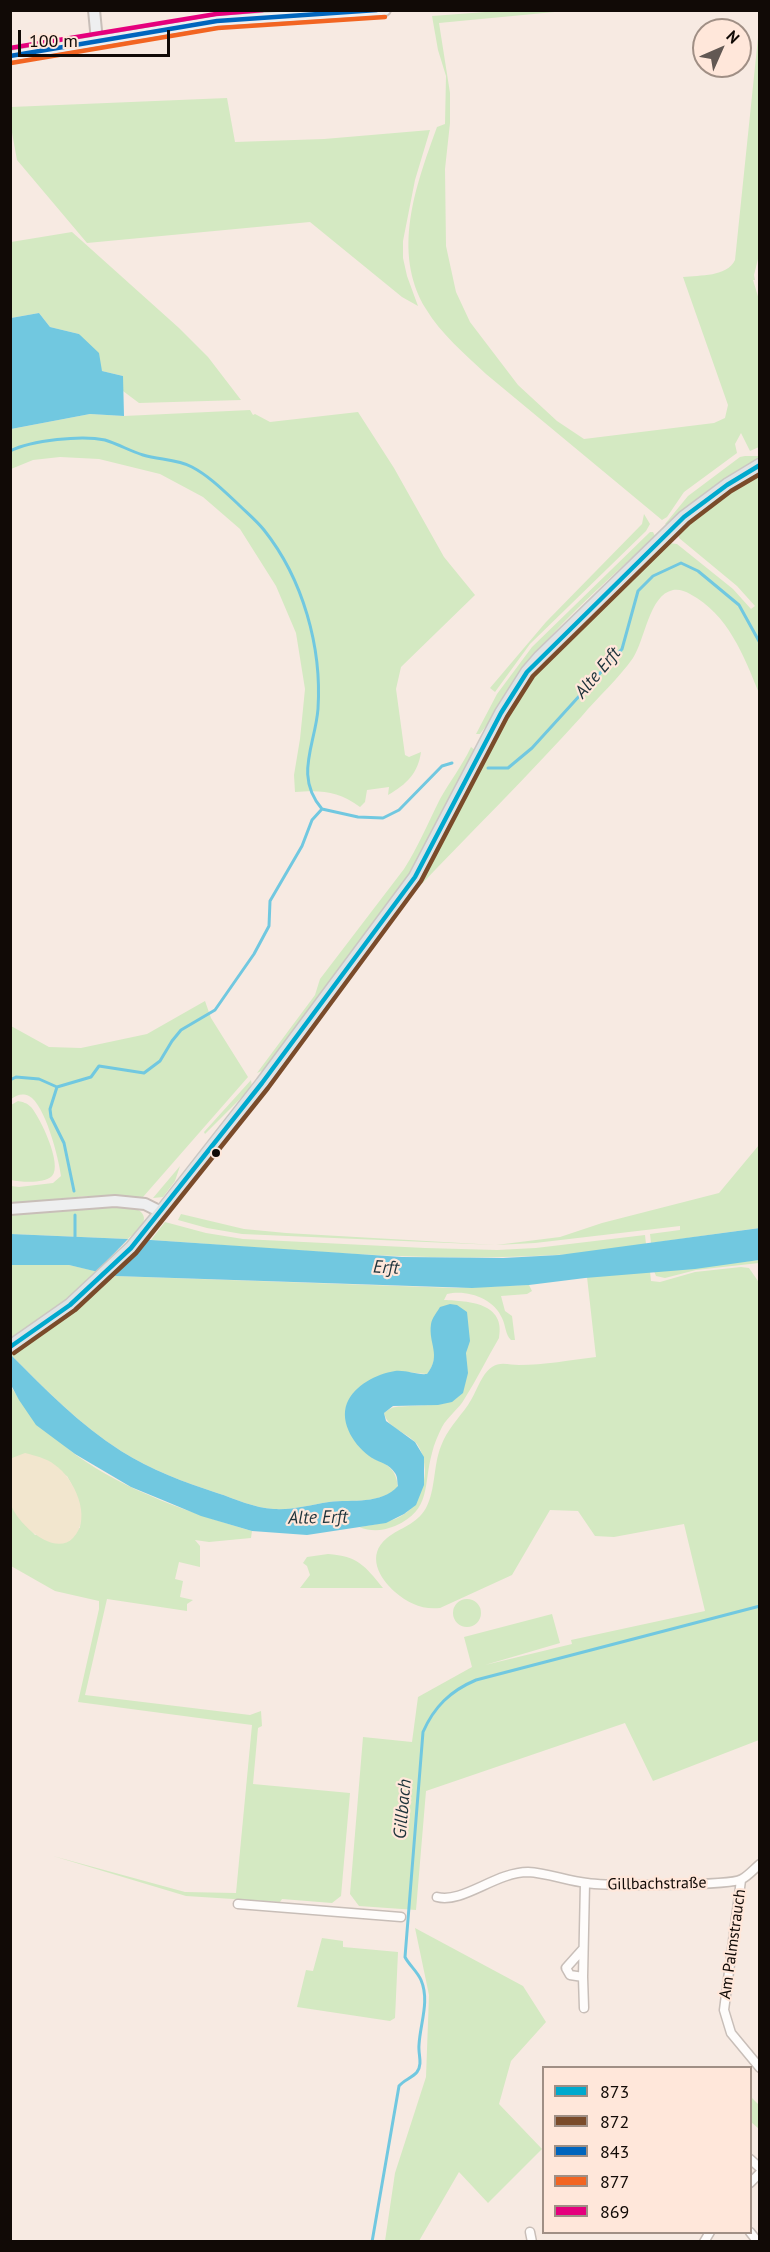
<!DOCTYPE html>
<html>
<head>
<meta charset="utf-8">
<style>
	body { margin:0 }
	#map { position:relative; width:770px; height:2252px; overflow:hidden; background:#f7eae2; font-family:"PT Sans",sans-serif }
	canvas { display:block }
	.frame { position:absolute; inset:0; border:12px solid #110a06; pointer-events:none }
	.legend { position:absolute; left:542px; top:2066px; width:210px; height:168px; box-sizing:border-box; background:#ffe7da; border:2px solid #a08f85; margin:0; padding:8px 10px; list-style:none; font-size:18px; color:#110a06 }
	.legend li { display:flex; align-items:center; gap:12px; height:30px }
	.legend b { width:30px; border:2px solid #a08f85 }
	.north { position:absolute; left:692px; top:18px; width:60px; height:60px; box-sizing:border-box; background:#ffe7da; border:2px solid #a08f85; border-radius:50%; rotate:45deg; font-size:16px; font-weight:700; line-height:24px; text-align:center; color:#110a06 }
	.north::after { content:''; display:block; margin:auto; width:21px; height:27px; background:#625853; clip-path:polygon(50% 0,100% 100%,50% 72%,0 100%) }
	.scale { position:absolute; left:18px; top:30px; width:152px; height:27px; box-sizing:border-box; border:3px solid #110a06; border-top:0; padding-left:8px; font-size:18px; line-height:21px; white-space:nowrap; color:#110a06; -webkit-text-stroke:4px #ffe7da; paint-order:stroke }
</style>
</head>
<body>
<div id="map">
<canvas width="770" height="2252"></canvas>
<div class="frame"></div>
<ul class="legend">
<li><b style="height:8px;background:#00a9ce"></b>873</li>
<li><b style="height:8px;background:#7a4b2a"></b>872</li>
<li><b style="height:8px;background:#0065bd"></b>843</li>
<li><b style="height:8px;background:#f26522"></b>877</li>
<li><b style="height:8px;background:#e5007d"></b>869</li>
</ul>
<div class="north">N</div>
<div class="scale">100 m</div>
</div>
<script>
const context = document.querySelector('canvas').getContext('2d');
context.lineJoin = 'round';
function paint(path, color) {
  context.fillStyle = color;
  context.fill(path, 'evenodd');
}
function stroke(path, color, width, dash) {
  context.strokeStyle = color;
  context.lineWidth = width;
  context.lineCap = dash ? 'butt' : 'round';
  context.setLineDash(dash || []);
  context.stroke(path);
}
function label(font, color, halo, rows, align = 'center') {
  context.font = font + ' "PT Sans",sans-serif';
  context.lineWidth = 4.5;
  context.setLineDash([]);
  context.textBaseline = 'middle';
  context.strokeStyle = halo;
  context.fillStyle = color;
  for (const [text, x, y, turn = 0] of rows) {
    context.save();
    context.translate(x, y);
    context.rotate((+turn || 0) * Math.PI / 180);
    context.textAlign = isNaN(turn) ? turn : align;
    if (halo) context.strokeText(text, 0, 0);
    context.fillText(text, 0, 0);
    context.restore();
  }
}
const green = new Path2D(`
	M512,10L565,11L439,23L450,93V123L445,169L446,246L456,292L470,322L518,385L557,421L584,439L714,423L725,418L728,405L683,277C700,275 727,277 735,260L759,28L760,251L754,275L755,280H753L760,303L759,447L750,451L741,433L735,444L737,453L684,492L667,517L662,520L486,374C465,354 441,334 426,309C391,252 416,185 437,127L445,124L446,76L438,50L432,16Z
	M227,98L235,142L324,139L430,130L415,180L403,241V258L407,276L418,306L402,297L310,222L87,243L17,160L11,127V107Z
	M72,232L179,328L208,357L241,400L139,403L123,391V376L102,371L79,334L50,327L39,313L11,318V242Z
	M250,410L253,415L255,414L270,422L358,412L394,468L444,557L475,595L401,667L396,689L405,755L409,757L421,752C418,773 407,784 388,795L389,787L367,790L365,802L360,807C338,791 322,790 295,792L294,775L300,739L305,689L296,633L276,586L240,529L203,497L160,474L99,459L60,457L33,460L11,469V429L90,414L124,416Z
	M745,456H759V458C726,477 696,499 667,525L665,524L688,496L740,457Z
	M759,472V693C744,656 728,614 690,594C685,591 679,589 673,590C649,595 645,640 633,658C619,678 598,697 582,716C528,776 471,832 415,891L477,771L520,692L542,663L662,546L669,543L677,544L733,589L751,609L755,606L737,586L679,538L678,532L727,493Z
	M644,514L650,524L646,531L530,644L495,692L490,688L546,622L642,524Z
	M650,532H653L655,536C614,575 570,612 534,655C513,680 500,709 480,734H476L497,694L532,647Z
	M471,747L475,750L473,755L411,875L266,1069L257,1073L315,995L320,979L404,869C418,847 428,823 440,799C450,781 462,766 471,747Z
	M205,1001L211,1018L248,1077L143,1197L87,1196L11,1204V1186L19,1187L53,1183L61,1176C59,1159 45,1104 29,1096C22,1093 17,1095 11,1099V1026L49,1047L81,1048L147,1034Z
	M251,1080L252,1087L205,1134L204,1132Z
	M18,1101C23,1102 27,1103 31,1107C40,1117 63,1165 52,1176C44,1184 21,1182 11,1180V1105Z
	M759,1145V1228L651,1243L650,1234L680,1230V1226L535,1243L496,1245L242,1234L207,1228L178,1220L181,1214L244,1229L286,1233L496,1245L560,1237L602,1223L719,1193Z
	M180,1166L175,1181L163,1197L153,1198Z
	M90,1206C102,1206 155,1200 142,1226C138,1232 133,1234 128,1239L11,1234V1213Z
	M165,1222L206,1233L243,1239L425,1248L497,1250L536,1248L645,1235L646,1244C616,1248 585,1254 555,1255C420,1263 286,1249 151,1240Z
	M759,1260V1263L696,1270L665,1278L656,1276L654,1271Z
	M11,1265H69L100,1272L36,1323L11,1341Z
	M741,1267L749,1268L760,1284L759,1740L653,1781L625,1723L426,1791L416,1910L359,1906L350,1894L363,1737L412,1742L418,1697L472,1667L464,1637L552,1614L560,1643L485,1665L572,1644L571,1640L705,1611L684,1524L614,1537L595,1536L578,1511L550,1510L512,1575L440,1608C422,1610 408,1603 395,1592C379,1578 366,1555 387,1538C401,1527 416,1525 426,1508C436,1489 433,1466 441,1446C447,1430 458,1419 468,1405C476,1394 481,1374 492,1367C500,1361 510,1365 519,1365C544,1365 571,1360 596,1357L587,1277L650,1271L651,1281L660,1282L695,1272Z
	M115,1276L456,1288L529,1285L532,1291L527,1294L501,1296L505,1311L512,1316L515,1340H511C505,1334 506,1326 502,1318C494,1298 466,1289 447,1294L444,1300C469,1301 506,1303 499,1338C487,1358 477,1379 465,1398C459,1409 448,1416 442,1427C438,1435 434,1444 432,1453C423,1485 432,1510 395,1526C382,1531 372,1532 359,1527C385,1523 411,1520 420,1493C423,1485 425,1479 425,1470C424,1460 423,1453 417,1444C407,1432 388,1429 384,1413C393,1405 398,1407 410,1406C453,1404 469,1406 466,1356C466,1346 470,1341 468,1329L432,1335C435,1350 437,1362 427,1374L395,1371L372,1458C388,1464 396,1469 398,1487C380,1505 352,1499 329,1502C310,1505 293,1510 274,1509C254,1508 236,1499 217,1493C184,1482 151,1470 121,1451C80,1425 45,1389 11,1355L44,1332Z
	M10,1385C20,1402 32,1413 46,1426C56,1436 65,1447 76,1455C126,1491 193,1514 252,1531L251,1538L209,1542L195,1540L200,1546V1567L179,1562L175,1579L183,1581L180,1597L193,1600L187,1604V1611L107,1599L85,1695L250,1715L261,1711L262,1726L258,1728L253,1784L350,1793L341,1896L332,1903L282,1899L280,1902L186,1896L53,1856L185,1892L236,1893L252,1725L78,1702L99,1609V1601L55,1591L11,1566V1503L19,1517L35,1535L80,1528C82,1507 77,1494 67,1476L12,1458L11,1460Z
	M328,1554C358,1556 365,1566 383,1588H300L310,1575L307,1566L303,1563L307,1557Z
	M453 1613a14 14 0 1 1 28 0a14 14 0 1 1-28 0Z
	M415,1928L523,1986L546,2022L511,2061L499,2104L542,2149L488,2203L459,2172L419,2241H385L395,2173L426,2077L429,1995Z
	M322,1938L343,1941V1947L398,1952L395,2018L390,2021L297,2007L306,1970L313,1971Z
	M751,2097L759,2105V2129L751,2122Z`);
const sand = new Path2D(`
	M25,1453C36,1456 46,1458 55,1465C74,1478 93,1518 73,1538C54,1558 15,1522 10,1502C8,1490 10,1473 11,1460L12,1458Z`);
const water = new Path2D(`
	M39,313L50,327L79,334L99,353L102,371L123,376L124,416L90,414L11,429V318Z
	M760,1228L759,1260L695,1269L585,1278L529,1285L472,1288L115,1276L69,1265H11V1234L151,1240L402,1257L503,1258L559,1255Z
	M450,1304L457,1305L467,1312L470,1341L466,1353L468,1373L463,1393L452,1402L438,1405L393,1406L384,1413L386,1421L415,1442L424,1457V1485L416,1505L404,1514L386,1523L307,1535L252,1531L201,1516L165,1501L131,1487L75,1454L36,1425L19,1400L11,1385V1355C45,1389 80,1425 121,1451C151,1470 184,1482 217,1493C236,1499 254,1508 274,1509C293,1510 310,1505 329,1502C352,1499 381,1505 398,1486C397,1482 398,1477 395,1473C389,1464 381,1463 372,1458C355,1447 339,1423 347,1403C355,1385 376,1374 395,1371C407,1370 416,1375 427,1374C442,1355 428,1344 431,1324C432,1318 437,1312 440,1307Z`);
const pier = new Path2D(`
	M131,1236L152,1237L112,1279L94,1274Z`);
const stream = new Path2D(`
	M10,451C32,440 82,435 105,440C118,444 130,451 143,455C159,460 177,459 192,467C209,476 223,490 238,504C246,512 256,520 264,530C303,579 322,647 318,709C315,746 294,776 322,809
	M488,768H508L532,748L622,649L638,591L653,576L681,563L698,571L739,605L760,643
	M322,809L358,817L383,818L399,810L442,766L452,763
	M10,1080L16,1077L39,1079L57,1087L91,1077L99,1066L144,1073L160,1061L172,1041L181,1030L215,1010L254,954L269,926L270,901L302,846L312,820L322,809
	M57,1087L50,1109L51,1117L64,1143L74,1191
	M75,1237V1215
	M372,2242L399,2086C404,2080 412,2078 417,2072C423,2064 418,2054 419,2045C420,2024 430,2001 421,1980C417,1971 409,1965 405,1957L423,1732C434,1707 450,1691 476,1680L760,1606`);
const minor = new Path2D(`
	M741,1880L724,2010L731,2033L760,2068
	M437,1897C462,1904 496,1872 528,1872C548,1873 567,1881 587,1883C605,1886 731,1886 742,1879C748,1876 754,1869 760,1864
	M238,1904L401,1917
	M583,1977L570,1975L566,1968L583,1949
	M584,2008L583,1977L585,1883
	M750,2159L760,2168
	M750,2183L760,2173
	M530,2232L532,2242
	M750,2232L758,2242
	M704,2242L710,2232`);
const secondary = new Path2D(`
	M94,10L97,41
	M10,56L217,21L385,10
	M10,1209L115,1201L145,1204L161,1212`);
const primary = new Path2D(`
	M10,1347L70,1305L131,1248L161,1212L262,1083L415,877L501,713L527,672L540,657L684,517L727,485L760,465`);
const bus1 = new Path2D(`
	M10,1347L70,1305L131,1248L262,1083L415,877L501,713L527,672L684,517L727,485L760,465`);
const bus2 = new Path2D(`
	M14,1353L75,1310L136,1253L268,1088L421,881L507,717L533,676L689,523L731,491L760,474`);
const bus3 = new Path2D(`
	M10,56L217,21L377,10`);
const bus4 = new Path2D(`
	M11,63L218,28L385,17`);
const bus5 = new Path2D(`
	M10,48L216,14L263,10`);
const markers = [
	[216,1153,5,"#110a06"]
];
const streetNames = [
	["Gillbachstraße",657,1884,-1],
	["Am Palmstrauch",733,1944,-82]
];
const waterNames = [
	["Alte Erft",598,673,-50],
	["Erft",386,1268,3],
	["Alte Erft",318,1518,-1],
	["Gillbach",403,1809,-85]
];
paint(green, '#d4e9c2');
paint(sand, '#f2e6ce');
paint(water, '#71c8e0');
paint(pier, '#f7eae2');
stroke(stream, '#71c8e0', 3);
stroke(minor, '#c8beb8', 11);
stroke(secondary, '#c8beb8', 14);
stroke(primary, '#ccc7c3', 15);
stroke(minor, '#fefcfb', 8);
stroke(secondary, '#eeeff0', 10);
stroke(primary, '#dee3e5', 12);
stroke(bus1, '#00a9ce', 4.5);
stroke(bus2, '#7a4b2a', 4.5);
stroke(bus3, '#0065bd', 4.5);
stroke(bus4, '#f26522', 4.5);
stroke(bus5, '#e5007d', 4.5);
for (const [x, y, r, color] of markers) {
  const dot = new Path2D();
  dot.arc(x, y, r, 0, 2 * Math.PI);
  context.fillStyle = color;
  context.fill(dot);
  stroke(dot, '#ffe7da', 2);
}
label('16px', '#110a06', '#ffe7da', streetNames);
label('italic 18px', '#1d323a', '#ffe7da', waterNames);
</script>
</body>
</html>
